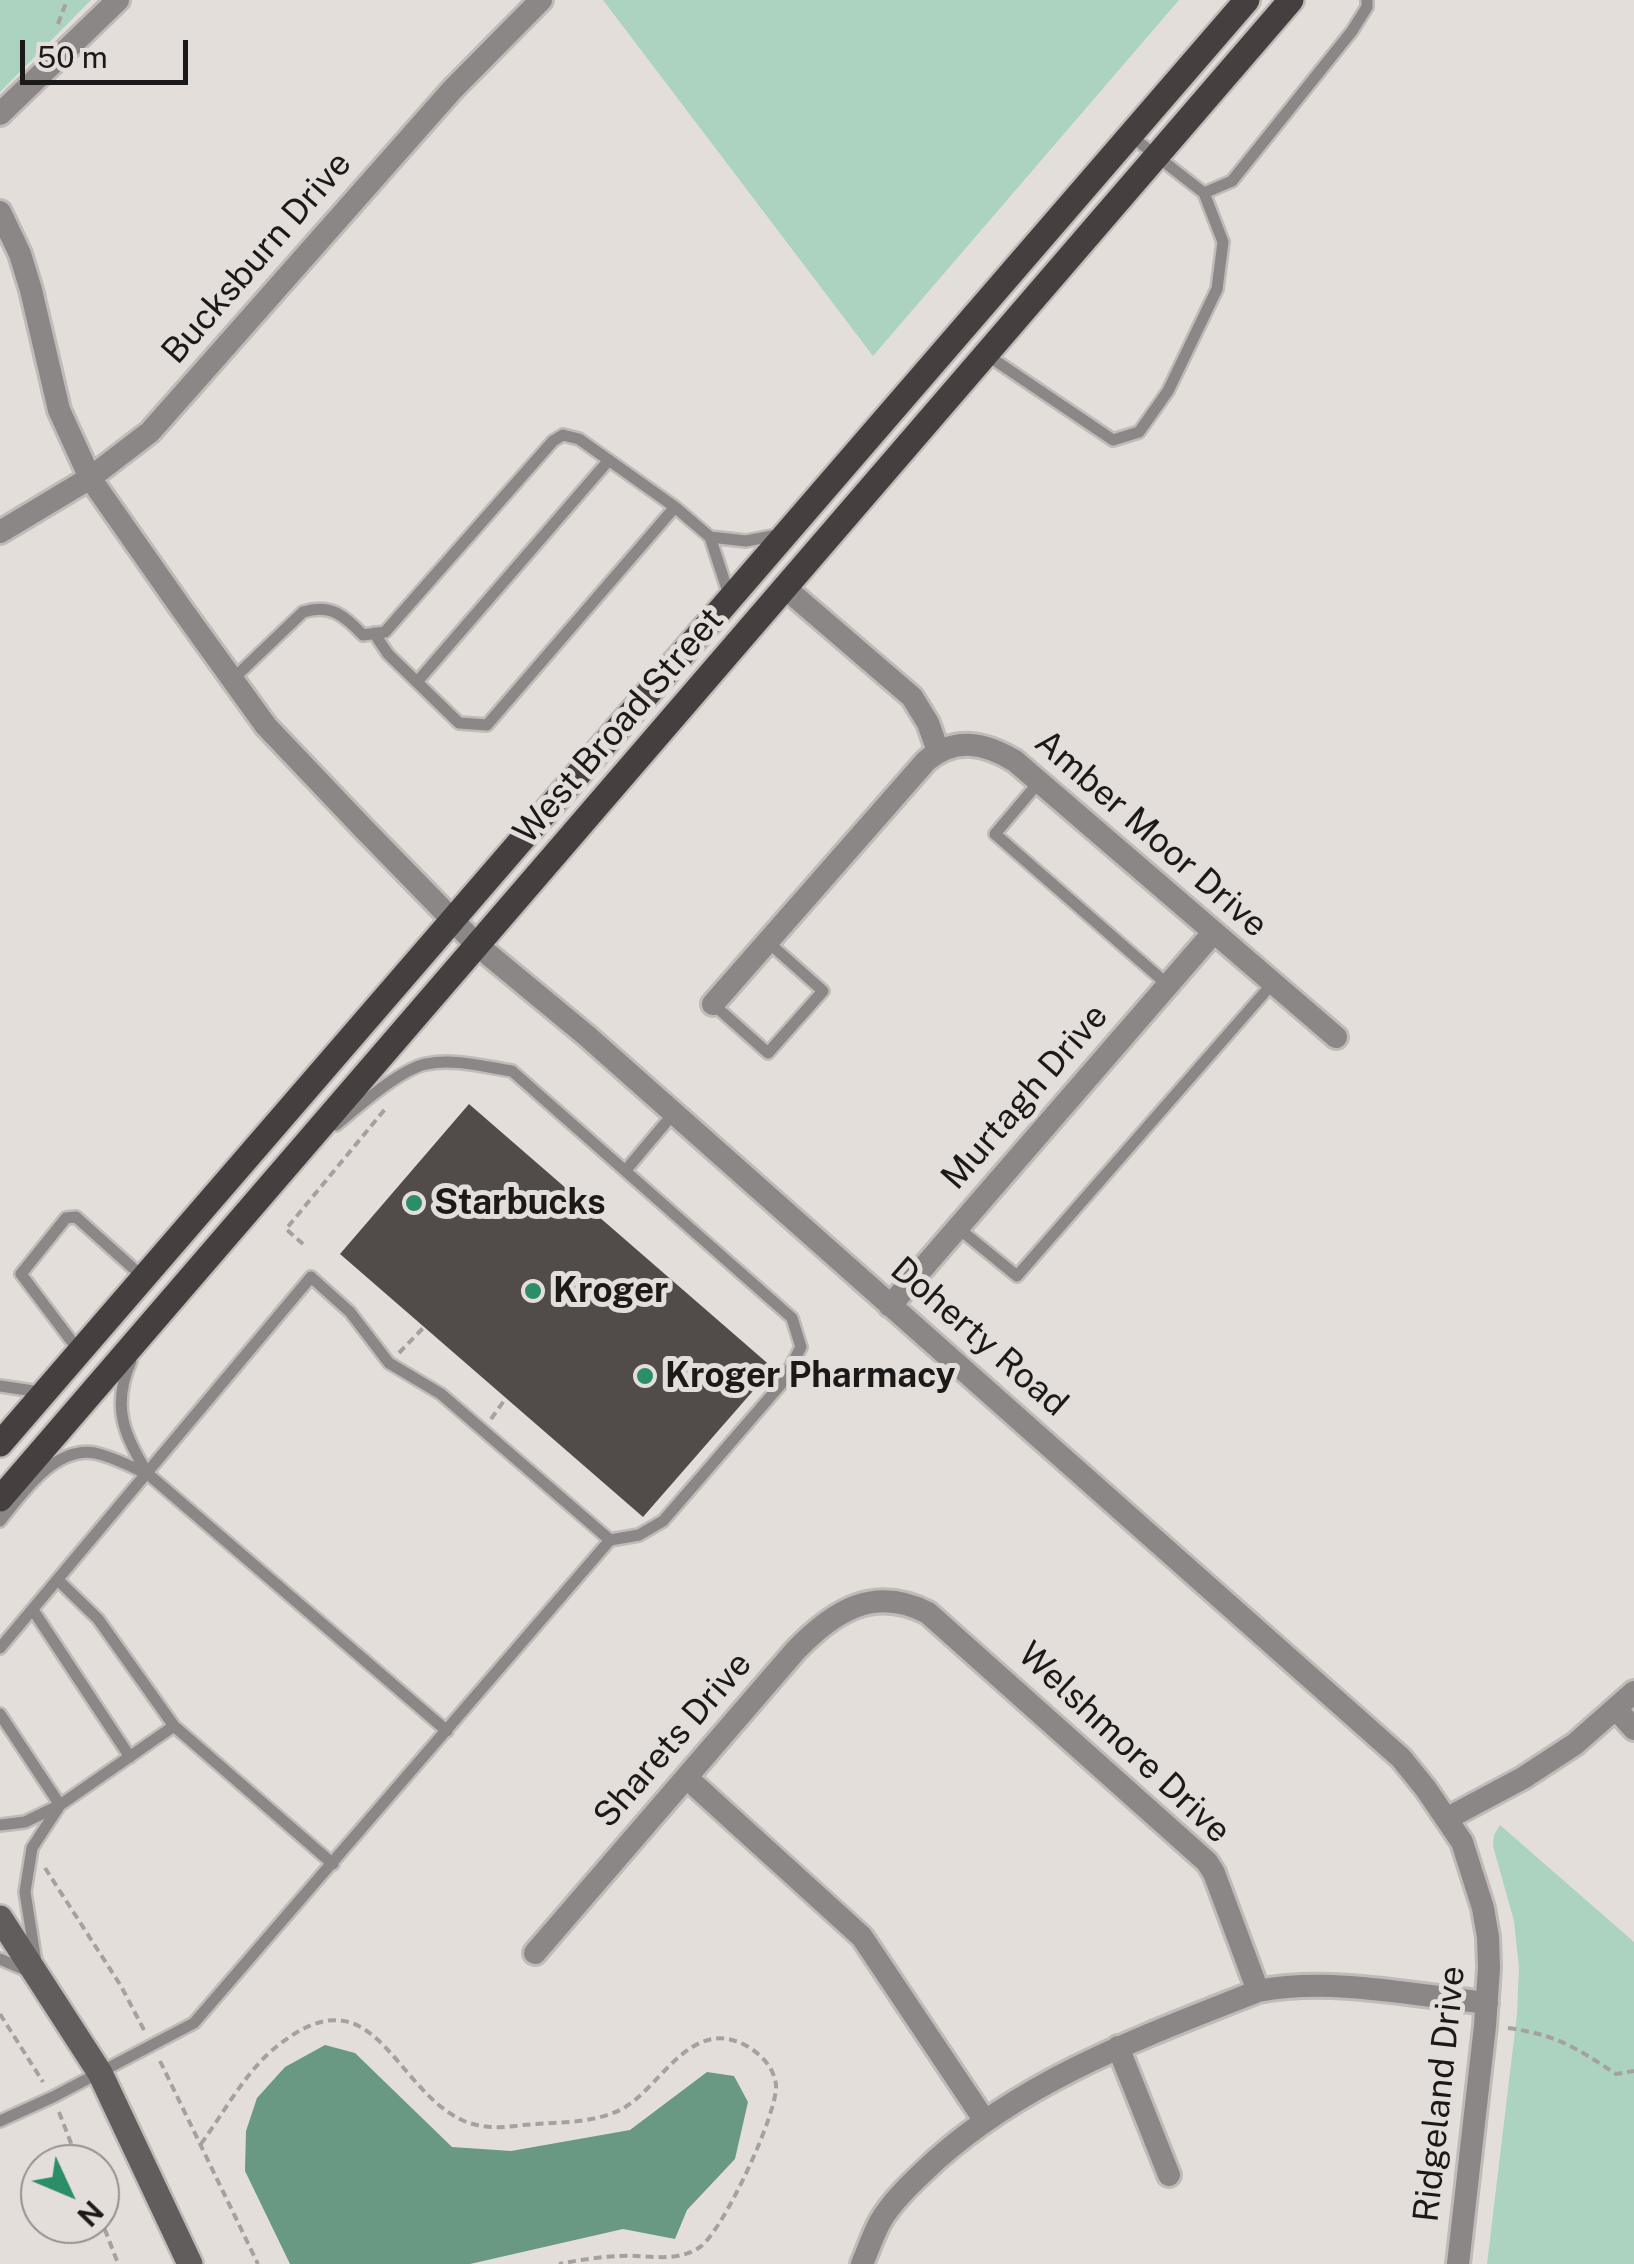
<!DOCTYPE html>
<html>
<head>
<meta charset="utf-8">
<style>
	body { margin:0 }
	#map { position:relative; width:1634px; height:2264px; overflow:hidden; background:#e4dedb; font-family:"Public Sans",sans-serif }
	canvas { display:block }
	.north { position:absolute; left:20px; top:2144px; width:100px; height:100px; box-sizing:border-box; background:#e4dedb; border:2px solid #94908d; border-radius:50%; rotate:134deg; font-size:28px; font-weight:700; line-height:40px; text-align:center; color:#1c1a19 }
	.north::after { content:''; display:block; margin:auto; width:35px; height:45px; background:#2c8e68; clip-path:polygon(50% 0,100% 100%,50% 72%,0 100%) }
	.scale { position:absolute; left:20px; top:40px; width:168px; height:45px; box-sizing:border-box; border:5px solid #1c1a19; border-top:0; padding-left:12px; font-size:30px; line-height:35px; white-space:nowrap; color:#1c1a19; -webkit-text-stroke:8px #e4dedb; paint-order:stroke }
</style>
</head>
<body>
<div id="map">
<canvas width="1634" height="2264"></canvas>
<div class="north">N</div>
<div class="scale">50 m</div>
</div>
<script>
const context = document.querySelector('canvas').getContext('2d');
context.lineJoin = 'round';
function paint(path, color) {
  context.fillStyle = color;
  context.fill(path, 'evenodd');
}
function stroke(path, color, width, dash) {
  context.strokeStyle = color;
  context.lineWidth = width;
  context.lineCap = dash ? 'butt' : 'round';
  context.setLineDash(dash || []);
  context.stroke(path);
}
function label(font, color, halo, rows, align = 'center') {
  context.font = font + ' "Public Sans",sans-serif';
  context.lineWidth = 10;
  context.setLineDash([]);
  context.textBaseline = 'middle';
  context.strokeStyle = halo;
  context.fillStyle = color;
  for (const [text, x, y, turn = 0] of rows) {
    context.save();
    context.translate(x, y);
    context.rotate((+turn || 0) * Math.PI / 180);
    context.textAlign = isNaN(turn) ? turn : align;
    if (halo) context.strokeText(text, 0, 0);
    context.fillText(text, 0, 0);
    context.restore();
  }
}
const green = new Path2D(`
	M0,0H91L0,92Z
	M603,0H1179L873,356Z
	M1500,1825L1634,1942V2264H1487L1517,2014L1519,1968L1514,1921L1493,1846L1494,1835Z`);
const water = new Path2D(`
	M325,2045L355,2053L452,2147L511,2151L630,2130L707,2072L734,2076L748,2102L735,2159L687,2210L675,2239L623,2229L470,2264H290L245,2171L246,2131L257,2098L285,2067Z`);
const building = new Path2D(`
	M469,1104L773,1368L643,1517L340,1254Z`);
const path = new Path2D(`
	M58,24L67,0
	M303,1244L286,1229L386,1108
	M399,1353L424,1327
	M491,1419L506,1398
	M45,1868L121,1986L144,2030
	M0,2014L43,2082
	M1508,2028C1557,2035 1575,2047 1616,2074L1634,2071
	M160,2061L258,2264
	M59,2112L79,2164
	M201,2144C222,2115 243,2077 269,2053C374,1961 390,2088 464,2121C484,2129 502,2128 523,2125C555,2122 591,2124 620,2110C660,2090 689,2016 745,2045C760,2053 774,2067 776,2085C778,2113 723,2231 700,2247C675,2264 647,2254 619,2256C599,2257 579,2260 559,2264
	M100,2217L117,2261`);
const lane = new Path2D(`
	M1131,136L1204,193L1232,181L1352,31L1367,7V0
	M987,355L1113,440L1139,432L1168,391L1217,289L1223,242L1204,193
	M710,537L746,541L782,534
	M374,633L388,654L459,723L487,725L675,507
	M233,679L303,612C330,603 345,616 363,635L385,632L553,441L563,435L579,439L675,507L710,537L730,598
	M417,682L609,460
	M1039,782L995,834L1168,985
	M713,1004L768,1053L823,991L768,942
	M336,1125C357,1108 400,1069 426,1064C454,1058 485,1067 512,1071L792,1318L801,1347L783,1382L663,1521L639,1535L610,1540
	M626,1170L673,1114
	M958,1228L1017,1276L1272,984
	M79,1351L21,1274L66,1218L76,1217L144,1278
	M131,1361C111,1406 124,1436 148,1474L447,1731
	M0,1386L40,1392
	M0,1521C22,1494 54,1446 95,1453C113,1457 132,1467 148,1474
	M59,1581L98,1619L174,1726L333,1864
	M33,1610L130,1757
	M0,1648L311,1277L350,1312L389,1363L441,1394L610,1540L194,2023L53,2097L0,2121
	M0,1714L60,1805
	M0,1825L25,1822L60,1805L174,1726
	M0,1959L30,1972
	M36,1962L25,1892L32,1848L60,1805`);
const street = new Path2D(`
	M0,114L118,0
	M0,212L20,254L31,290L59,410L90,478L181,608L266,726L362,827L477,945L587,1036L1401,1758L1426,1789L1462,1842L1483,1908L1488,1937L1489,1968L1485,2026L1458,2264
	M0,532L90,478L150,432L452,90L541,0
	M784,587L912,697L928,723L938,751
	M713,1004L926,761C955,736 985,743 1015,761L1336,1037
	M890,1306L1213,933
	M1616,1709L1634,1729
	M687,1778L862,1937L985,2121
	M1448,1818L1523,1778L1575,1744L1634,1692
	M535,1953L796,1650C834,1611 874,1585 928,1613L1207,1862L1214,1873L1258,1991
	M1118,2047L1169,2175
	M862,2264C868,2250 873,2235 880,2222C893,2199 917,2178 936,2160C1029,2077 1145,2036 1258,1991C1332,1977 1412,1995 1487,2003`);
const secondary = new Path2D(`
	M0,1918L100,2073L190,2264`);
const primary = new Path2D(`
	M0,1444L1247,0
	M0,1499L1291,0`);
const markers = [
	[414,1203,10,"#2c8e68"],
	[533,1291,10,"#2c8e68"],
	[645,1376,10,"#2c8e68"]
];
const streetNames = [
	["Bucksburn Drive",257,258,-49],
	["West Broad Street",619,726,-49],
	["Amber Moor Drive",1151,834,41],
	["Murtagh Drive",1025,1097,-49],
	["Doherty Road",979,1337,41],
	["Sharets Drive",673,1740,-49],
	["Welshmore Drive",1124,1743,43],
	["Ridgeland Drive",1440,2094,-84]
];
const poiNames = [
	["Starbucks",434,1203],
	["Kroger",553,1291],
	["Kroger Pharmacy",665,1376]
];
paint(green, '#abd3bf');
paint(water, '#699982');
paint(building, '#514c4a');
stroke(lane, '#c0bbb8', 16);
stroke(street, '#c0bbb8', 28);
stroke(secondary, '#c0bbb8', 30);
stroke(primary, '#c0bbb8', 30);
stroke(path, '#a6a19f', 4, [8, 5]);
stroke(lane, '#8a8786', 11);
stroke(street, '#8a8786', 22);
stroke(secondary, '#615d5c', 25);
stroke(primary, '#45403f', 25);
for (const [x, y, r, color] of markers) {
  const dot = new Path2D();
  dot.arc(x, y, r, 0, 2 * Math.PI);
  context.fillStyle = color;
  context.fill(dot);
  stroke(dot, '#e4dedb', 4);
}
label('35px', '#1c1a19', '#e4dedb', streetNames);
label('bold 35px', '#1c1a19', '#e4dedb', poiNames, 'left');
</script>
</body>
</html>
